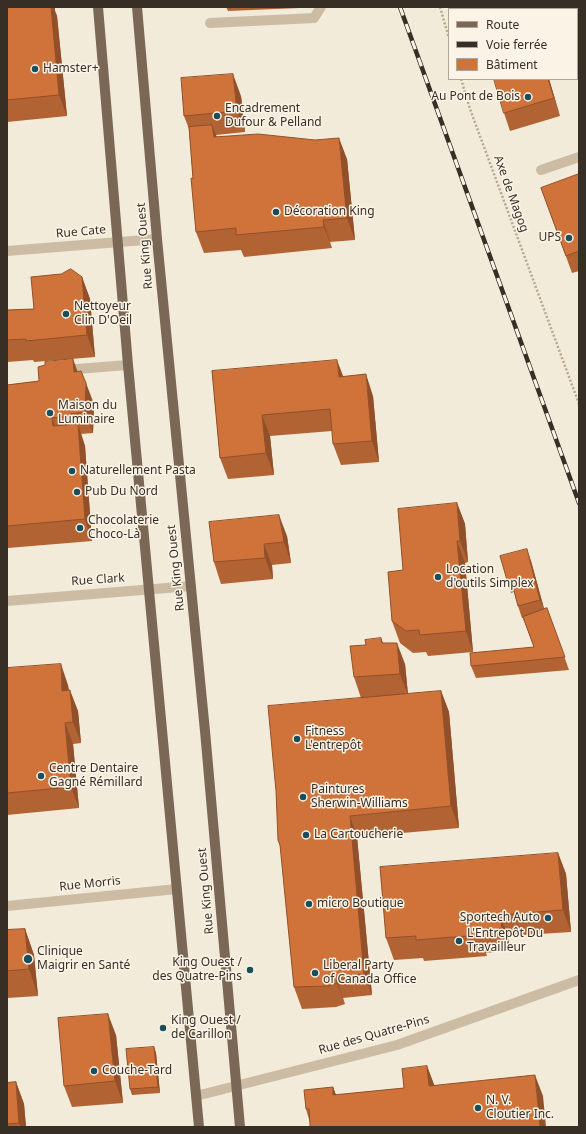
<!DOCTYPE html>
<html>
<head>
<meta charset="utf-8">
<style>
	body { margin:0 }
	#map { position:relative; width:586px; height:1134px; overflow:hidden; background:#f3ebd9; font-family:"Noto Sans",sans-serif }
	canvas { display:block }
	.frame { position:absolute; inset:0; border:8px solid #372e26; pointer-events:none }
	.legend { position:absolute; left:448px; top:8px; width:130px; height:72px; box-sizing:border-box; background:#fbf4e6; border:1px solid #ada599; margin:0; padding:5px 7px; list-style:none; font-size:12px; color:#372e26 }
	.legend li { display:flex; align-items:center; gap:8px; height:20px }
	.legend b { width:20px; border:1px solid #ada599 }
</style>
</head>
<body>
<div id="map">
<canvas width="586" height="1134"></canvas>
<div class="frame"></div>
<ul class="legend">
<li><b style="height:5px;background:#7a6756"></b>Route</li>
<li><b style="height:5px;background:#372e26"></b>Voie ferrée</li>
<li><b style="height:11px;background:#cf733b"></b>Bâtiment</li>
</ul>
</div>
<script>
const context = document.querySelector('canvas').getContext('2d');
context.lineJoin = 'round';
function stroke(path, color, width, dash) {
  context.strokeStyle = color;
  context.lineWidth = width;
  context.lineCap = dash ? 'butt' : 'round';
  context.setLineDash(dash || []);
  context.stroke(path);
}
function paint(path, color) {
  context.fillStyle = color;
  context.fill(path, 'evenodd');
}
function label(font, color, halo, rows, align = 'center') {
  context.font = font + ' "Noto Sans",sans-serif';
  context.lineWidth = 3;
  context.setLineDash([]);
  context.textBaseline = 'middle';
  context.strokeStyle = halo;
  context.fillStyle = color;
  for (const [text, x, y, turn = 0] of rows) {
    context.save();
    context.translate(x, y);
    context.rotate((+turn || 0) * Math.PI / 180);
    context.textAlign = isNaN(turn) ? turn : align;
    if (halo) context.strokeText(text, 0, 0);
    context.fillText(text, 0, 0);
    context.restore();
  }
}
const path = new Path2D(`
	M440,7L449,38
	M461,79L470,109L579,404`);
const service = new Path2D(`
	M210,23L314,18L321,7
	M541,170L579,157
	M64,370L128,365`);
const minor = new Path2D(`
	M7,251L157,239
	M7,601L191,586
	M7,906L177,889
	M196,1096L397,1045L579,980`);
const primary = new Path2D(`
	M98,7L128,365L199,1127
	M137,7L157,239L205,731L240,1127`);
const rail = new Path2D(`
	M400,7L579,503`);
const wall = new Path2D(`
	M7,7L55,11L57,16L67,116L7,122Z
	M226,7H300V8L228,11Z
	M549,79L560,116L510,131L504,113Z
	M241,96L245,132L216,135L217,137L347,159L355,240L330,242L332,248L244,257L241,250L204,253L196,232L193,179L189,129L184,116Z
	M579,174V271L572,273L541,188Z
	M82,277L90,299L95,357L34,362L33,360L7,362V310L34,309Z
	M73,359L77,372L94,404L93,433L81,434L85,446L92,541L8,548L7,545V385L39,381Z
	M212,371L343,376L373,396L379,462L341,465L333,444L332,431L270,436L274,475L228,479L220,458Z
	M457,503L465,524L468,562L465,563L473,652L428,656L426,652L413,653L400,643L392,621L403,570Z
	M287,536L291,563L272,565L273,579L221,584L214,562Z
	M531,561L544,609L547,608L569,670L476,678L471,666L534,647L523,618H522L518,606L514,592L511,593L507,580Z
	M381,638L383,643L405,664L408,694L441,691L449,712L459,828L357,837L372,995L343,998L345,1004L336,1007L302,1009L294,987L281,849L278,840L361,698L354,677L366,645Z
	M7,668L68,685L69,690L78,711L81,743L73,744L79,808L7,815Z
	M558,853L566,874L571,932L508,936L510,950L486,953L487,956L424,961L423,958L394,960L386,938Z
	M25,929L34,955L38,996L7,998V930Z
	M116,1035L123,1103L72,1107L64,1086Z
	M154,1047L156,1053L160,1093L132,1095L130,1089Z
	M427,1066L434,1085L543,1096L310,1123L306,1109L333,1087L336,1095L404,1088Z
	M16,1082L24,1104L26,1127H7V1083Z`);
const shadedWall = new Path2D(`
	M51,7H55V11L57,16L67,116L59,95Z
	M233,74L241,96L245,132L237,111Z
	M548,79H549L560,116L554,98Z
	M212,125L220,146L214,137Z
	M339,138L347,159L355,240L347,218Z
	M323,220L330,242L332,248L324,227Z
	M82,277L90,299L95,357L87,335Z
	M73,359L81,381L74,372Z
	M337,360L345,381L339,377Z
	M366,374L373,396L379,462L372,441Z
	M86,383L94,404L93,433L85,412Z
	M70,414L78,435V438L70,416Z
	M262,415L270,436L274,475L266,453Z
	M52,418L60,439L53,426Z
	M78,424L85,446L92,541L85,519Z
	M457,503L465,524L468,562L460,541Z
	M279,515L287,536L291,563L284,542Z
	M457,541L465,563L473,652L466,631Z
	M264,544L272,565L273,579L265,558Z
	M527,549L531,561L545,612L540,600Z
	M397,643L405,664L408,695L400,674Z
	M61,664L68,685L70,712L62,691Z
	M70,690L78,711L81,743L73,722Z
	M441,691L449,712L459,828L451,806Z
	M65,723L73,744L79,808L71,787Z
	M350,816L357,837L372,995L364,974Z
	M558,853L566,874L571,932L563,910Z
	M500,915L508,936L510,950L502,929Z
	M25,929L34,955L38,996L29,969Z
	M336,977L345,1004L337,983Z
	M108,1014L116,1035L123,1103L115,1081Z
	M154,1047L156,1053L160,1093L158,1087Z
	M427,1066L435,1087L429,1086Z
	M535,1075L543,1096L546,1127H540Z
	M16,1082L24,1104L26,1127H21L19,1123Z
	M333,1087L341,1109L333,1095Z`);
const building = new Path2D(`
	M7,7H51L59,95L7,100Z
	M473,7H527L528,9H473Z
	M233,74L237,111L184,116L181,78Z
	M494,79H548L554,98L504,113Z
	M212,125L214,137L258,134L315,140L339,138L347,218L323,220L324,227L236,235V228L196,232L191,178L193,179L189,127Z
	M579,174V251L566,256L541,188Z
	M71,269L82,277L87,335L26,341V339L7,340V310L34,309L31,277L61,274Z
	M73,359L74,372L81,371L86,383L85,412L70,414V416L52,418L53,426L78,424L85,519L7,526V385L39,381L38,367L45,365V362Z
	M337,360L339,377L366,374L372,441L333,444L330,409L262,415L266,453L220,458L212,371Z
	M457,503L460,541H457L466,631L420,635L419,630L406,631L392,621L388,572L403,570L398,509Z
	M279,515L284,542L264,544L265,558L214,562L209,522Z
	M527,549L540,600L518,606L511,579L507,580L500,556Z
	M547,608L565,657L471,666L470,653L534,647L523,617Z
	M381,638L382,643H397L400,674L354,677L350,646L366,645L365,640Z
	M61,664L62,691L70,690L73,722L65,723L71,787L7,793V668Z
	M441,691L451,806L350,816L364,974L336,977L337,983L328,986L294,987L280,845L278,840L276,791L268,706Z
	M558,853L563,910L500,915L502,929L478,932L479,935L416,940V936L386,938L380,867Z
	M25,929L29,969L7,971V930Z
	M108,1014L115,1081L64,1086L58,1018Z
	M154,1047L158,1087L130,1089L126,1049Z
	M427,1066L429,1086L535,1075L540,1127H310V1123L309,1109H306L304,1090L333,1087V1095L404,1088L402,1069Z
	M16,1082L19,1123L7,1124V1083Z`);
const markers = [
	[35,69,4,"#194e5c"],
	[528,97,4,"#194e5c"],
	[217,116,4,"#194e5c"],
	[276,212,4,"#194e5c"],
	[569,238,4,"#194e5c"],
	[66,314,4,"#194e5c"],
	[50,413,4,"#194e5c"],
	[72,471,4,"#194e5c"],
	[77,492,4,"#194e5c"],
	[80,528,4,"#194e5c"],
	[438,577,4,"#194e5c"],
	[297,739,4,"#194e5c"],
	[41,776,4,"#194e5c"],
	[303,797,4,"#194e5c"],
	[306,835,4,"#194e5c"],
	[309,904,4,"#194e5c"],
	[548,918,4,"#194e5c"],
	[459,941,4,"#194e5c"],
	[28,959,5,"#194e5c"],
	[250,970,4,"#194e5c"],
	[315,973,4,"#194e5c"],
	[163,1028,4,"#194e5c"],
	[94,1071,4,"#194e5c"],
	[478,1108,4,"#194e5c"]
];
const poiNames = [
	["Hamster+",43,69],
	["Au Pont de Bois",520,97,"right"],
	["Encadrement",225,109],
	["Dufour & Pelland",225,123],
	["Décoration King",284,212],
	["UPS",561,238,"right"],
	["Nettoyeur",74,307],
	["Clin D'Oeil",74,321],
	["Maison du",58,406],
	["Luminaire",58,420],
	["Naturellement Pasta",80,471],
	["Pub Du Nord",85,492],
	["Chocolaterie",88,521],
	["Choco-Là",88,535],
	["Location",446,570],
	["d'outils Simplex",446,584],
	["Fitness",305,732],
	["L'entrepôt",305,746],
	["Centre Dentaire",49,769],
	["Gagné Rémillard",49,783],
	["Paintures",311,790],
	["Sherwin-Williams",311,804],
	["La Cartoucherie",314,835],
	["micro Boutique",317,904],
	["Sportech Auto",540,918,"right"],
	["L'Entrepôt Du",467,934],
	["Travailleur",467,948],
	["Clinique",37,952],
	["Maigrir en Santé",37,966],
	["King Ouest /",242,963,"right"],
	["des Quatre-Pins",242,977,"right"],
	["Liberal Party",323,966],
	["of Canada Office",323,980],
	["King Ouest /",171,1021],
	["de Carillon",171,1035],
	["Couche-Tard",102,1071],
	["N. V.",486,1101],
	["Cloutier Inc.",486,1115]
];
const streetNames = [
	["Axe de Magog",511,194,70],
	["Rue Cate",81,232,-5],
	["Rue King Ouest",145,246,-95],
	["Rue King Ouest",176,568,-96],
	["Rue Clark",98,580,-4],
	["Rue Morris",90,884,-6],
	["Rue King Ouest",206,891,-95],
	["Rue des Quatre-Pins",374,1035,-16]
];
stroke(path, '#b8a68e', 2.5, [2, 2]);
stroke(service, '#ccbca4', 10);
stroke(minor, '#ccbca4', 10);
stroke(primary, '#7a6756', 10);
stroke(rail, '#372e26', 4.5);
stroke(rail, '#fbf4e6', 3, [9]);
paint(wall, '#b26333');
paint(shadedWall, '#915029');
paint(building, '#cf733b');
stroke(building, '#915029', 1);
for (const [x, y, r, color] of markers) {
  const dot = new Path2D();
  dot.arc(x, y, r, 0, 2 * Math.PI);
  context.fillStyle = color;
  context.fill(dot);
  stroke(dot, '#fbf4e6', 1.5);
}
label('12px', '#372e26', '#fbf4e6', poiNames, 'left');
label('12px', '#372e26', '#fbf4e6', streetNames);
</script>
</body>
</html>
